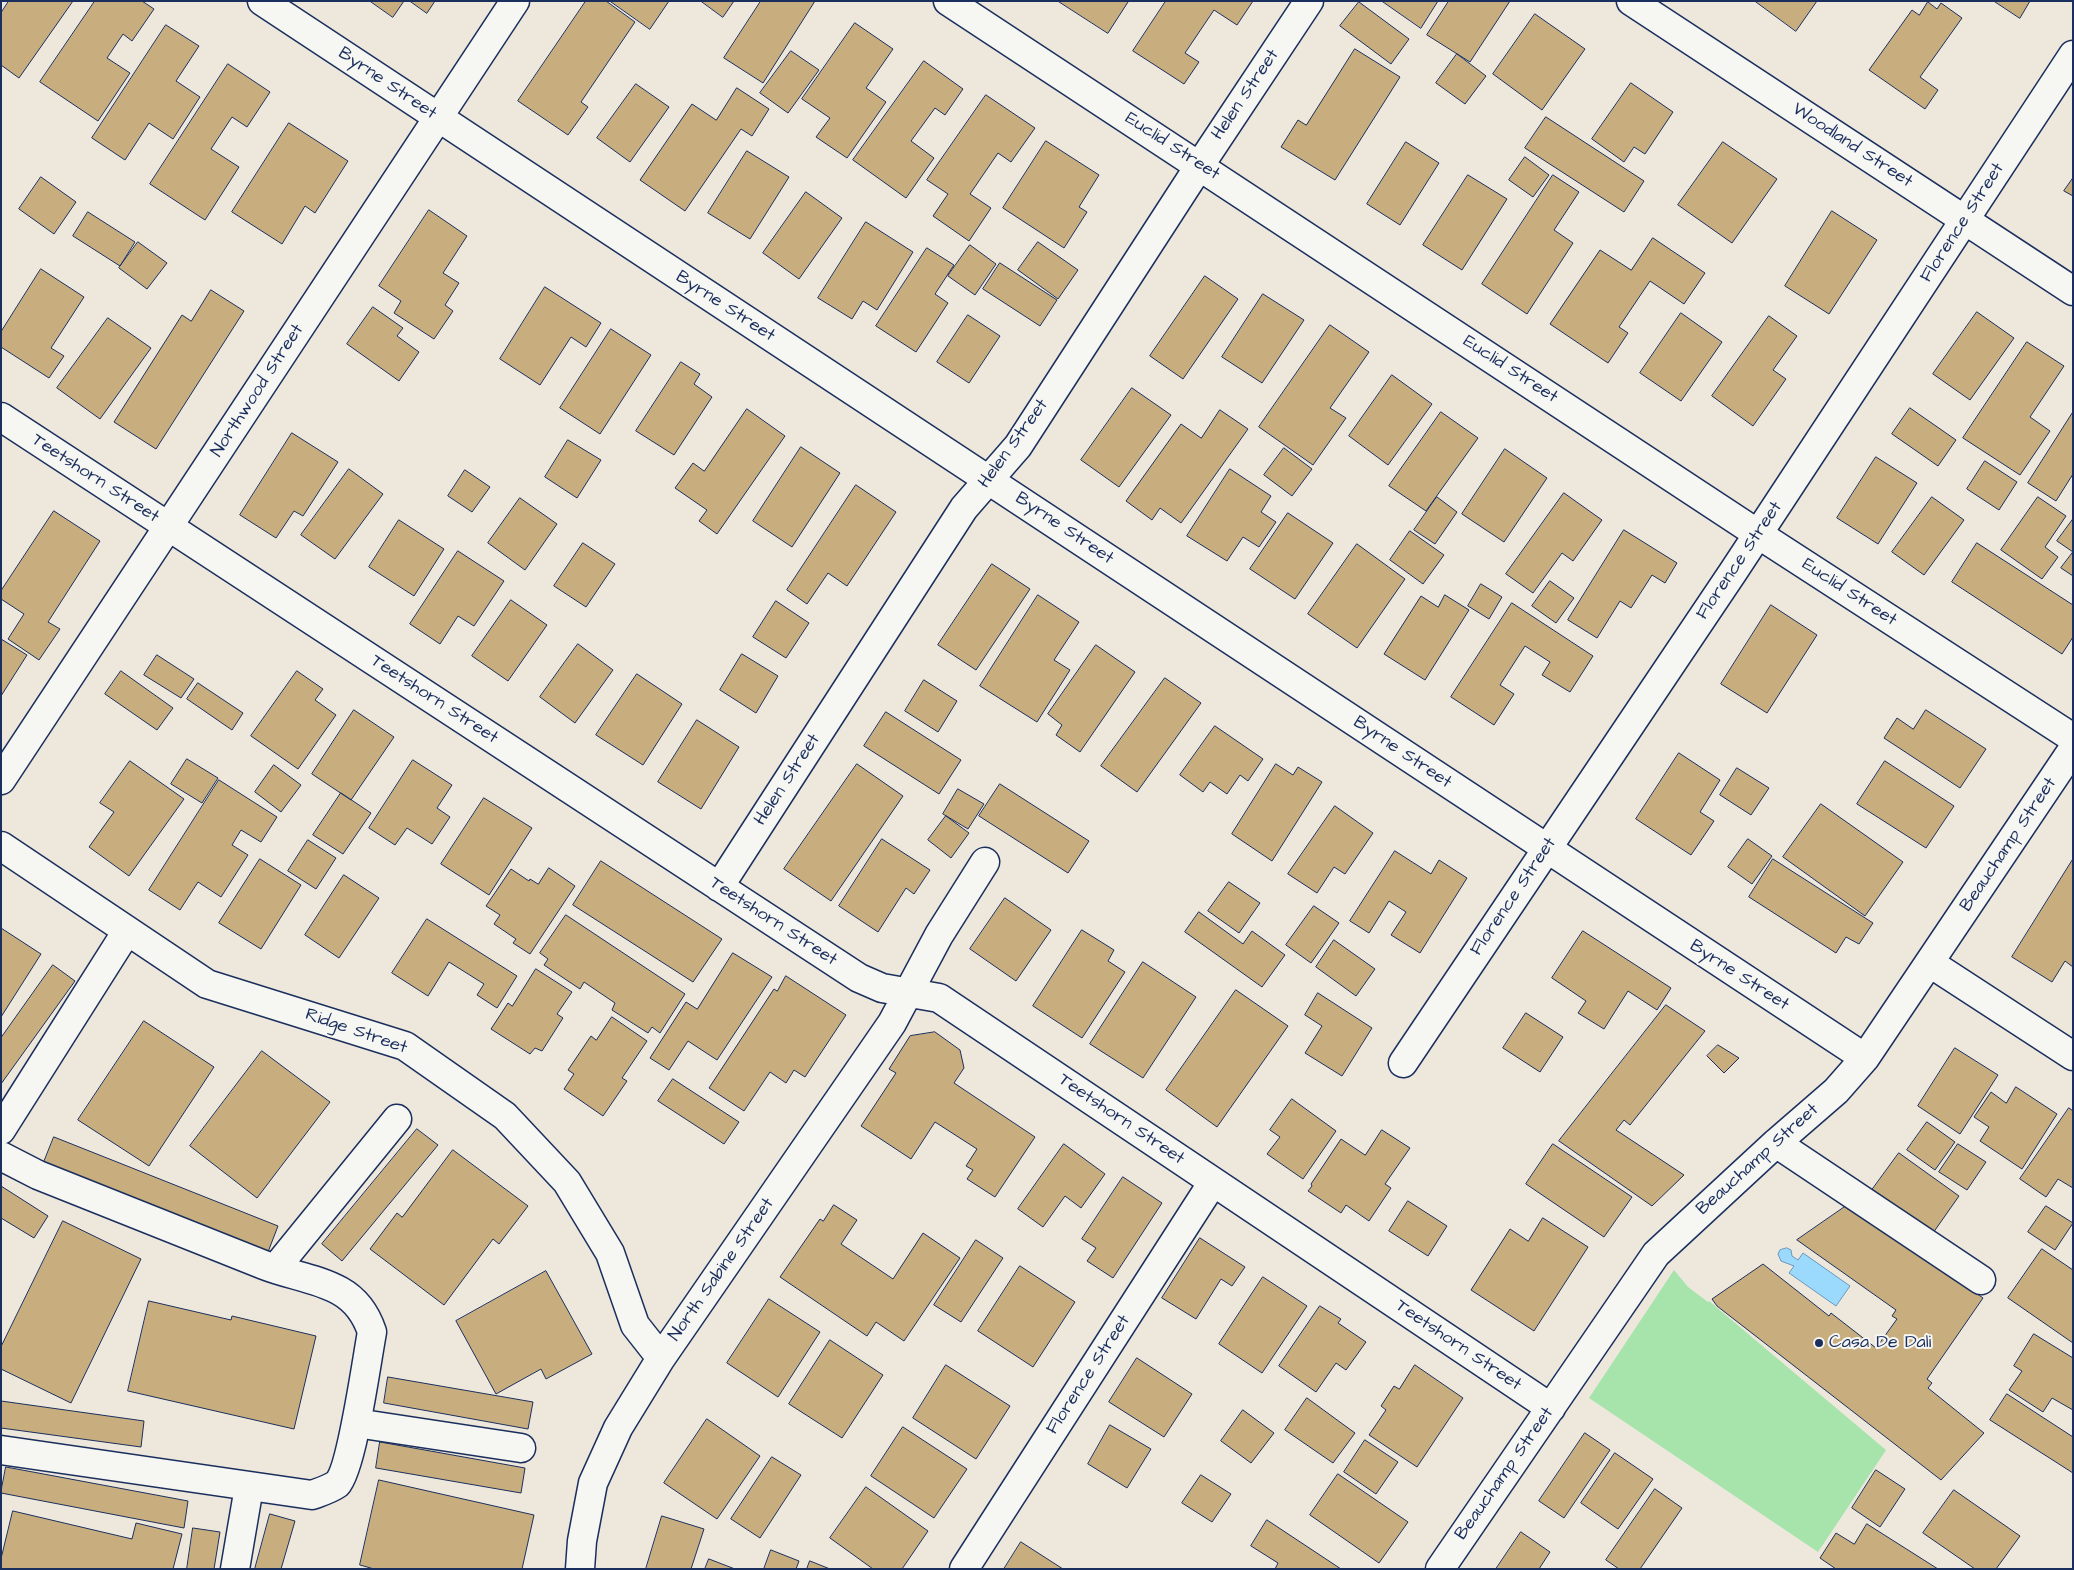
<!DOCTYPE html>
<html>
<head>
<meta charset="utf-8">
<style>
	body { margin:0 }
	#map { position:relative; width:2074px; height:1570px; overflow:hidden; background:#ede8db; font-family:"Architects Daughter",sans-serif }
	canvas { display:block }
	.frame { position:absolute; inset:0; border:2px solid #1b2f5e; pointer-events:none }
</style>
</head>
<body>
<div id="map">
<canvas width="2074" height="1570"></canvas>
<div class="frame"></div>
</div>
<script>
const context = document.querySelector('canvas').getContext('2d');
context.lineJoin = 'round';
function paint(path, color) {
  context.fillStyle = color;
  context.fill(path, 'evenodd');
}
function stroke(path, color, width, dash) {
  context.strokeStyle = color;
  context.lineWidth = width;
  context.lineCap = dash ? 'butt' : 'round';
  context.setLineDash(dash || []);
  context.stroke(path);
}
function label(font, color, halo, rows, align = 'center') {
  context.font = font + ' "Architects Daughter",sans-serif';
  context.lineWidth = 4;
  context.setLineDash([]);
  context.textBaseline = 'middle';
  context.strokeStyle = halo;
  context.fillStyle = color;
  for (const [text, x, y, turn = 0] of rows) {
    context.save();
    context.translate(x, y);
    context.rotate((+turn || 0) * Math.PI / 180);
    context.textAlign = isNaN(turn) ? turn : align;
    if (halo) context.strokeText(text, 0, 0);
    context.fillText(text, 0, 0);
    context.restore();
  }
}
const green = new Path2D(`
	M1674,1270L1688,1287L1708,1302L1709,1301L1886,1450L1818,1552L1589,1398Z`);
const water = new Path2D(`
	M1787,1248L1791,1250L1792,1256L1798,1260L1803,1253L1850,1286L1836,1306L1789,1273L1794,1266L1781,1261L1778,1254L1780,1250Z`);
const building = new Path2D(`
	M9,1H73L19,78L1,65V13Z
	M95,1H142L154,9L132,41L123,34L107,58L130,73L98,121L40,82Z
	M370,1H404L393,17Z
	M410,1H435L427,13Z
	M586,1H606L635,22L581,102L588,107L568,135L518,101Z
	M610,1H669L650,29Z
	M701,1H734L723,17Z
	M761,1H815L763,83L724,58Z
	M1058,1H1127L1128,2L1108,33Z
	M1166,1H1253L1237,25L1214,10L1185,53L1199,62L1184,84L1133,51Z
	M1382,1H1438L1421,28Z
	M1449,1H1510L1470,62L1427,35Z
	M1755,1H1817L1796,31Z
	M1994,1H2030L2020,18Z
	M1359,2L1409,39L1391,64L1340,26Z
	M1928,2L1937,9L1941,3L1962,18L1920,77L1938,90L1925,109L1869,70L1912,10L1919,15Z
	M1535,14L1585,49L1542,110L1493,74Z
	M855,23L893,49L866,88L886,102L847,158L816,137L830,118L802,99Z
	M166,25L199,46L176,81L200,97L173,139L149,123L125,160L92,138Z
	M1355,49L1400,77L1335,180L1281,147L1298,120L1306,125Z
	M791,51L819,70L788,113L760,93Z
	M1457,54L1486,76L1465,104L1436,83Z
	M924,61L963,89L945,115L935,108L911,141L934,158L906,198L853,160Z
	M228,64L270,92L247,127L232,117L211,149L239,167L205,220L150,184Z
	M1631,83L1673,112L1645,154L1634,147L1624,162L1592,139Z
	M636,84L669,107L630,162L597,138Z
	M737,88L769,109L752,136L741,129L685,211L640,180L692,104L716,120Z
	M986,95L1035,128L1011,162L998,153L970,194L991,208L969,241L933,216L948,194L927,180Z
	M1546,117L1644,181L1624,212L1525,148Z
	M289,123L348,161L315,213L305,206L282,244L232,212Z
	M1046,141L1099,175L1079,207L1087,212L1064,248L1003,208Z
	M1406,142L1439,163L1400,225L1367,204Z
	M1723,142L1777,179L1732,243L1678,205Z
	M747,151L789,177L750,239L708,213Z
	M1525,157L1549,175L1533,197L1509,180Z
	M1468,175L1507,199L1462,270L1423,245Z
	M1553,175L1579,192L1554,230L1573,243L1527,314L1482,284Z
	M41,177L76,202L54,234L19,209Z
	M2073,178V196L2064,191Z
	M806,192L842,218L799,279L763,253Z
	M429,210L467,236L443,273L459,283L445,305L453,311L434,339L394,313L401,301L379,286Z
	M1832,211L1877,240L1829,314L1785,286Z
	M88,212L135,242L120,266L73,236Z
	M866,222L913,252L877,310L863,301L852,319L818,298Z
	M1653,238L1705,273L1684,304L1650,281L1619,327L1628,333L1608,363L1550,324L1600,250L1631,270Z
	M138,242L167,263L147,289L119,268Z
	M1038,242L1078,270L1058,299L1018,270Z
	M970,245L996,264L975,295L948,276Z
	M927,248L954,265L935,294L948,303L916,352L876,326Z
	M1000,263L1057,300L1040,326L983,289Z
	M41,269L84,297L51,348L64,356L49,378L1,347V332Z
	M1205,276L1238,299L1183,379L1150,356Z
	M545,287L601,323L586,347L571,337L540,385L500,359Z
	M211,290L244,311L156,449L114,422L182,315L191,321Z
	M1263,294L1304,320L1262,383L1222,357Z
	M373,307L403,328L397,336L419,352L399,381L347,344Z
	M1977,312L2014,338L1970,400L1933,374Z
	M1681,313L1722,342L1681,401L1640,373Z
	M968,315L1000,336L969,383L937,362Z
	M1769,316L1797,336L1773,370L1786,379L1753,426L1712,396Z
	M108,318L151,348L100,419L57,388Z
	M1330,325L1369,352L1330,408L1346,418L1313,465L1259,427Z
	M611,329L651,355L600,434L560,408Z
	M2027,342L2064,366L2030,417L2050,431L2020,475L1963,438Z
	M681,362L700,374L694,384L712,397L674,455L636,431Z
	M1392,375L1432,404L1388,465L1349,436Z
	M1132,388L1171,415L1119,487L1081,460Z
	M1910,408L1956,440L1938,466L1892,434Z
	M747,409L785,436L717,534L699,521L707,510L675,488L693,463L704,471Z
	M1220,410L1248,429L1181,523L1160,508L1152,520L1126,501L1181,424L1201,438Z
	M1441,412L1478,438L1426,511L1389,486Z
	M2073,412V474L2056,501L2028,483Z
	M292,433L338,462L303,516L294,511L276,538L240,515Z
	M568,440L601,460L577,498L545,477Z
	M801,447L840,473L792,547L753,521Z
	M1284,448L1312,469L1292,496L1264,475Z
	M1505,449L1547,478L1504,542L1462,514Z
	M1876,457L1917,483L1878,544L1837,518Z
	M1985,461L2017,482L1999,510L1967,489Z
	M349,469L383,494L335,559L301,535Z
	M1230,469L1271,496L1261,512L1276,522L1259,547L1243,537L1227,561L1187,536Z
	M465,470L490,487L472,512L448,496Z
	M856,485L896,512L847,586L828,573L807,604L787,590Z
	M1564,493L1602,520L1573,561L1562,553L1533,593L1506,574Z
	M1437,497L1457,512L1435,544L1414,530Z
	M1932,497L1964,520L1924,575L1892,552Z
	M2038,497L2066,516L2045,547L2058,557L2042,579L2001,550Z
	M520,498L557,524L525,570L488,543Z
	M54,511L100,541L48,622L60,629L39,660L8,639L24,614L1,599V591Z
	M1288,513L1333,543L1295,599L1250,569Z
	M2073,519V552L2057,541Z
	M399,520L444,549L414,596L369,567Z
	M1624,530L1677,563L1665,583L1652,575L1631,608L1620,601L1597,638L1568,620Z
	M1410,531L1444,555L1423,584L1390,560Z
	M583,543L615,564L586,607L554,586Z
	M1977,543L2073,605V637L2062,654L1952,582Z
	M1357,544L1405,579L1357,648L1308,614Z
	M458,551L504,581L474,626L458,616L440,644L410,624Z
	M2073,552V576L2061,568Z
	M992,564L1030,589L976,670L938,645Z
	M1550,581L1574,598L1556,623L1532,606Z
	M1481,584L1502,597L1489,619L1468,606Z
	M1038,595L1079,622L1054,660L1070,670L1037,722L980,686Z
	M1445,595L1469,610L1425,680L1384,654L1421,596L1438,607Z
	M511,600L547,625L508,681L472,656Z
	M776,601L809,623L786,658L753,637Z
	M1512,603L1593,656L1570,692L1542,675L1550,662L1525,646L1500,685L1514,694L1494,725L1451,697Z
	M1771,605L1817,635L1767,713L1721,684Z
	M1,639L27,655L1,696Z
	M578,644L613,670L575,723L540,697Z
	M1096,645L1135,672L1080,752L1056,735L1062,725L1048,714Z
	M742,654L778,676L756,713L720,690Z
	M157,655L194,679L181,698L144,675Z
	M121,671L173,708L157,730L105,694Z
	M297,671L323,689L315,700L336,715L298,769L251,736Z
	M637,674L682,704L643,765L596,735Z
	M1165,678L1201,703L1137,792L1101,766Z
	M924,680L957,701L938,732L905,711Z
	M198,683L243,713L232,730L187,699Z
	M354,710L394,737L351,800L312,774Z
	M1926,710L1986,749L1960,788L1884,738L1897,718L1913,729Z
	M886,712L961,760L939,794L864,746Z
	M697,720L739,747L701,809L658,782Z
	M1215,726L1263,759L1248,781L1240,775L1227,794L1210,782L1203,792L1180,775Z
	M1679,753L1720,780L1700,812L1714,821L1691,855L1636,819Z
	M187,759L218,778L202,803L171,784Z
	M413,760L452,785L437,808L450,817L432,844L407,828L395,845L369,828Z
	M130,761L184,799L129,876L89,847L114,812L100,803Z
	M1885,761L1954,806L1926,848L1857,804Z
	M857,764L903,796L831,901L784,869Z
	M1276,764L1293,775L1298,767L1322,782L1272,861L1232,834Z
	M274,765L301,785L281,812L255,792Z
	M1737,768L1769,788L1751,815L1720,795Z
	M219,780L277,817L261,842L241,830L232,845L248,855L221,897L198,882L180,910L149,890Z
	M1000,784L1089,841L1068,873L979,816Z
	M958,789L984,804L968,829L943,814Z
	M341,793L371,813L343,854L313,835Z
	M484,798L532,828L489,895L441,864Z
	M1821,804L1903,862L1865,916L1783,857Z
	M1335,806L1373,833L1345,874L1334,867L1317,893L1288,874Z
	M946,816L969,833L951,858L928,840Z
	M882,839L930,870L914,894L906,888L878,932L839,906Z
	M1748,839L1772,856L1752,884L1728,867Z
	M308,840L336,858L316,889L288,871Z
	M1395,851L1431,874L1439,860L1467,878L1420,953L1391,935L1406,912L1389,901L1369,933L1350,921Z
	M260,859L301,885L261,949L219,923Z
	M1773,859L1873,923L1859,944L1846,937L1836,953L1749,897Z
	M2073,859V967L2065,961L2052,982L2012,957Z
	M601,861L722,939L693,982L573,905Z
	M549,868L575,886L530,954L513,943L516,939L494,924L500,915L486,906L511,869L529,881L530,879L538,884Z
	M344,875L379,898L339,958L305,935Z
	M1229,882L1260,903L1239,933L1208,911Z
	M1005,898L1051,930L1016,981L970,949Z
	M1314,906L1339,923L1311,963L1286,945Z
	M1199,912L1243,944L1252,931L1285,955L1262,987L1185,932Z
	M566,915L685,994L660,1033L652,1027L648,1033L612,1010L615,1003L584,982L580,989L544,965L548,959L540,953Z
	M427,919L517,976L497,1008L477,995L484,984L449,962L428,996L392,973Z
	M1,928L41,954L1,1017Z
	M1082,930L1114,950L1108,961L1125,972L1082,1038L1033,1006Z
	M1583,931L1671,988L1657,1010L1628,991L1604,1029L1578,1013L1586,1001L1552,978Z
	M1334,940L1375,969L1356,996L1316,967Z
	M733,953L772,977L717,1060L688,1041L669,1070L650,1058L686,1002L697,1009Z
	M1143,962L1196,997L1143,1078L1090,1044Z
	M53,965L75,981L1,1084V1038Z
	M536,969L572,992L557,1014L563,1018L542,1051L535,1048L530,1054L491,1029L508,1003L512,1006Z
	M786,976L846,1015L805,1077L794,1070L786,1083L770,1072L744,1111L709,1088L774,989L777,991Z
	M1236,990L1288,1026L1217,1127L1166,1090Z
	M1318,993L1372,1028L1342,1076L1305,1053L1322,1026L1305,1015Z
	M1666,1005L1705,1031L1630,1125L1624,1120L1616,1130L1684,1175L1652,1206L1559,1141Z
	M1526,1013L1563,1037L1540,1072L1503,1048Z
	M612,1017L647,1041L622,1078L627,1081L603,1116L564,1089L574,1074L568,1070L591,1036L596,1040Z
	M144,1021L214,1067L149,1166L78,1120Z
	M935,1032L960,1050L964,1068L954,1083L1035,1137L995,1197L967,1179L973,1170L966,1166L977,1149L935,1122L911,1159L861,1126L896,1073L889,1069L910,1036Z
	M1718,1045L1739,1058L1724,1073L1707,1056Z
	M1955,1048L1998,1075L1960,1134L1918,1106Z
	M262,1051L330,1102L257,1198L190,1146Z
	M673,1079L739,1122L724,1144L658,1101Z
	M2016,1087L2057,1114L2022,1169L1980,1141L1989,1127L1974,1117L1991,1092L2006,1103Z
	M1292,1099L1336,1131L1303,1179L1267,1154L1280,1137L1270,1130Z
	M2069,1108L2073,1111V1188L2058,1179L2046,1197L2020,1179Z
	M1927,1122L1955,1142L1935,1170L1907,1150Z
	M417,1129L438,1145L342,1261L322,1244Z
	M1382,1130L1410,1148L1385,1184L1391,1188L1369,1221L1346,1205L1341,1213L1308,1191L1312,1186L1311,1184L1341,1139L1365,1155Z
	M54,1137L278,1226L268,1252L44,1162Z
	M1064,1144L1105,1174L1081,1208L1065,1196L1043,1227L1018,1209Z
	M1553,1144L1632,1197L1604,1237L1526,1184Z
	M1958,1144L1986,1162L1967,1190L1939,1172Z
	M453,1150L528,1206L499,1244L493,1239L444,1305L370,1249L397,1213L402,1217Z
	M1899,1153L1959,1196L1933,1233L1872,1190Z
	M1123,1177L1162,1203L1113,1278L1087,1261L1096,1248L1082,1239Z
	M1,1186L48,1216L34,1238L1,1218Z
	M1408,1201L1447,1226L1428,1256L1389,1231Z
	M1849,1204L1983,1298L1927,1379L1932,1383L1928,1388L1984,1433L1941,1480L1717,1306L1712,1299L1763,1264L1829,1316L1831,1313L1876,1348L1897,1319L1892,1316L1896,1310L1797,1240Z
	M834,1205L857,1220L841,1244L893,1279L923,1233L960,1258L904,1341L876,1322L867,1336L780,1277L820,1219L823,1221Z
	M2046,1206L2073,1223L2055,1250L2028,1232Z
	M1543,1218L1588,1247L1534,1331L1471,1290L1510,1229L1528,1241Z
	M63,1221L141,1259L71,1403L1,1369V1347Z
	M1200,1238L1245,1267L1232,1286L1221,1279L1196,1319L1162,1298Z
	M976,1240L1003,1258L961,1322L934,1305Z
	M2042,1249L2073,1270V1343L2008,1298Z
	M1020,1266L1075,1302L1033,1367L978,1331Z
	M546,1271L592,1354L546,1379L541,1369L496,1394L456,1321Z
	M1263,1277L1307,1306L1262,1373L1219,1344Z
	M769,1299L820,1332L778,1397L727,1363Z
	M149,1301L231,1320L232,1316L316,1336L294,1429L128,1391Z
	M1320,1306L1341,1319L1338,1323L1366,1342L1346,1370L1336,1363L1316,1392L1279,1366Z
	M2034,1334L2073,1358V1410L2052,1398L2043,1412L2009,1390L2022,1371L2014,1366Z
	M830,1340L883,1375L842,1438L789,1404Z
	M1137,1358L1192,1394L1164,1437L1109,1402Z
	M946,1365L1010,1406L976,1459L913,1418Z
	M1415,1365L1463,1398L1417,1467L1369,1435L1386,1410L1381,1406L1394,1386L1399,1389Z
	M388,1377L533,1402L528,1429L384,1403Z
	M2007,1394L2073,1437V1473L1990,1420Z
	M1307,1398L1355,1433L1333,1463L1285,1430Z
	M1,1401L144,1421L141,1447L1,1428Z
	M1243,1410L1274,1433L1251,1463L1221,1441Z
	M707,1419L760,1456L717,1519L664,1483Z
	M1110,1425L1151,1449L1127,1488L1088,1464Z
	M903,1427L967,1469L934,1518L871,1476Z
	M1585,1433L1610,1450L1564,1518L1539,1501Z
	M1365,1440L1398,1462L1376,1494L1344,1472Z
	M380,1442L525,1468L521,1493L376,1468Z
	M1615,1453L1653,1479L1618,1529L1581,1503Z
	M772,1457L801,1475L760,1538L731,1519Z
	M6,1467L188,1501L184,1528L1,1493Z
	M1876,1470L1905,1489L1880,1527L1852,1508Z
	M1338,1474L1408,1522L1379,1563L1310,1515Z
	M1201,1475L1231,1494L1212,1522L1182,1503Z
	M379,1480L534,1515L522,1569H374L360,1565Z
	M866,1487L928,1531L902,1569H873L830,1538Z
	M1655,1489L1682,1508L1640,1569H1619L1606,1560Z
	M1954,1490L2020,1536L1996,1569H1975L1923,1533Z
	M13,1511L132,1539L136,1523L182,1534L173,1569H1V1559Z
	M270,1514L295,1521L281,1569H255Z
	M662,1516L704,1529L691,1569H646Z
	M1267,1520L1341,1569H1275L1278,1563L1251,1546Z
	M1867,1524L1938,1569H1836L1820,1558L1836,1533L1854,1544Z
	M193,1528L220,1532L214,1569H187Z
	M1521,1532L1550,1552L1539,1569H1496Z
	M1021,1542L1063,1569H1004Z
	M771,1550L799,1561L796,1569H764Z
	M709,1559L735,1569H705Z
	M810,1561L830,1569H807Z`);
const minor = new Path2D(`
	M262,1L1865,1058
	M948,1L1758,534L2073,738
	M1631,1L2073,291
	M1,417L859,978L882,988L939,998L1551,1408
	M1,780L515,1
	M1,846L207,984L405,1046L505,1116L567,1182L610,1253L635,1325L661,1358
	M719,887L964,508L1018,446L1200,165L1309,1
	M1930,963L2073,1056
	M1403,1063L1733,572L2073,55
	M1,1130L127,931
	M1776,1143L1981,1280
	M1,1156L38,1175C114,1205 189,1235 264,1265C289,1275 317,1278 340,1291C356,1300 366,1314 372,1332C367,1358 352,1469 337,1484C330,1489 320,1492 312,1495L1,1450
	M275,1269L397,1119
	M356,1423L521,1448
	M235,1569L249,1487
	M580,1569L582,1541L593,1483L618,1428L661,1358L892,1023L939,935L985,862
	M964,1569L1213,1182
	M1440,1569L1656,1254L1776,1143L1836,1091L1865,1058L2073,749`);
const markers = [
	[1819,1343,5,"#1b2f5e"]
];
const streetNames = [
	["Byrne Street",387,84,34],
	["Helen Street",1246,95,-56],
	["Woodland Street",1852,146,33],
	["Euclid Street",1172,147,33],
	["Florence Street",1963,223,-57],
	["Byrne Street",725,307,33],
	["Euclid Street",1510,370,33],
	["Northwood Street",258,391,-57],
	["Helen Street",1014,444,-54],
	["Teetshorn Street",95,479,33],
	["Byrne Street",1064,529,34],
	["Florence Street",1740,561,-56],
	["Euclid Street",1849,593,33],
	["Teetshorn Street",434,700,33],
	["Byrne Street",1402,753,34],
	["Helen Street",788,780,-57],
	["Beauchamp Street",2009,845,-56],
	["Florence Street",1514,897,-56],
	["Teetshorn Street",773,922,33],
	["Byrne Street",1739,976,33],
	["Ridge Street",356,1032,19],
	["Teetshorn Street",1121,1120,34],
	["Beauchamp Street",1758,1160,-42],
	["North Sabine Street",722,1270,-55],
	["Teetshorn Street",1458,1346,34],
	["Florence Street",1089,1375,-57],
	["Beauchamp Street",1505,1474,-55]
];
const poiNames = [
	["Casa De Dali",1829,1343]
];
paint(green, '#a6e4ac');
paint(water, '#9bdafd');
stroke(water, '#6896bd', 1);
paint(building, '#c8ae7e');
stroke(building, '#1b2f5e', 1);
stroke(minor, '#1b2f5e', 31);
stroke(minor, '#f6f6f2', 28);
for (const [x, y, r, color] of markers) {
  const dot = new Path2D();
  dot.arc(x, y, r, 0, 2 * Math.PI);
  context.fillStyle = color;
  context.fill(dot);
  stroke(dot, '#f6f6f2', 2);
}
label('18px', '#1b2f5e', '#f6f6f2', streetNames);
label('18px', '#1b2f5e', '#f6f6f2', poiNames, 'left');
</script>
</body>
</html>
